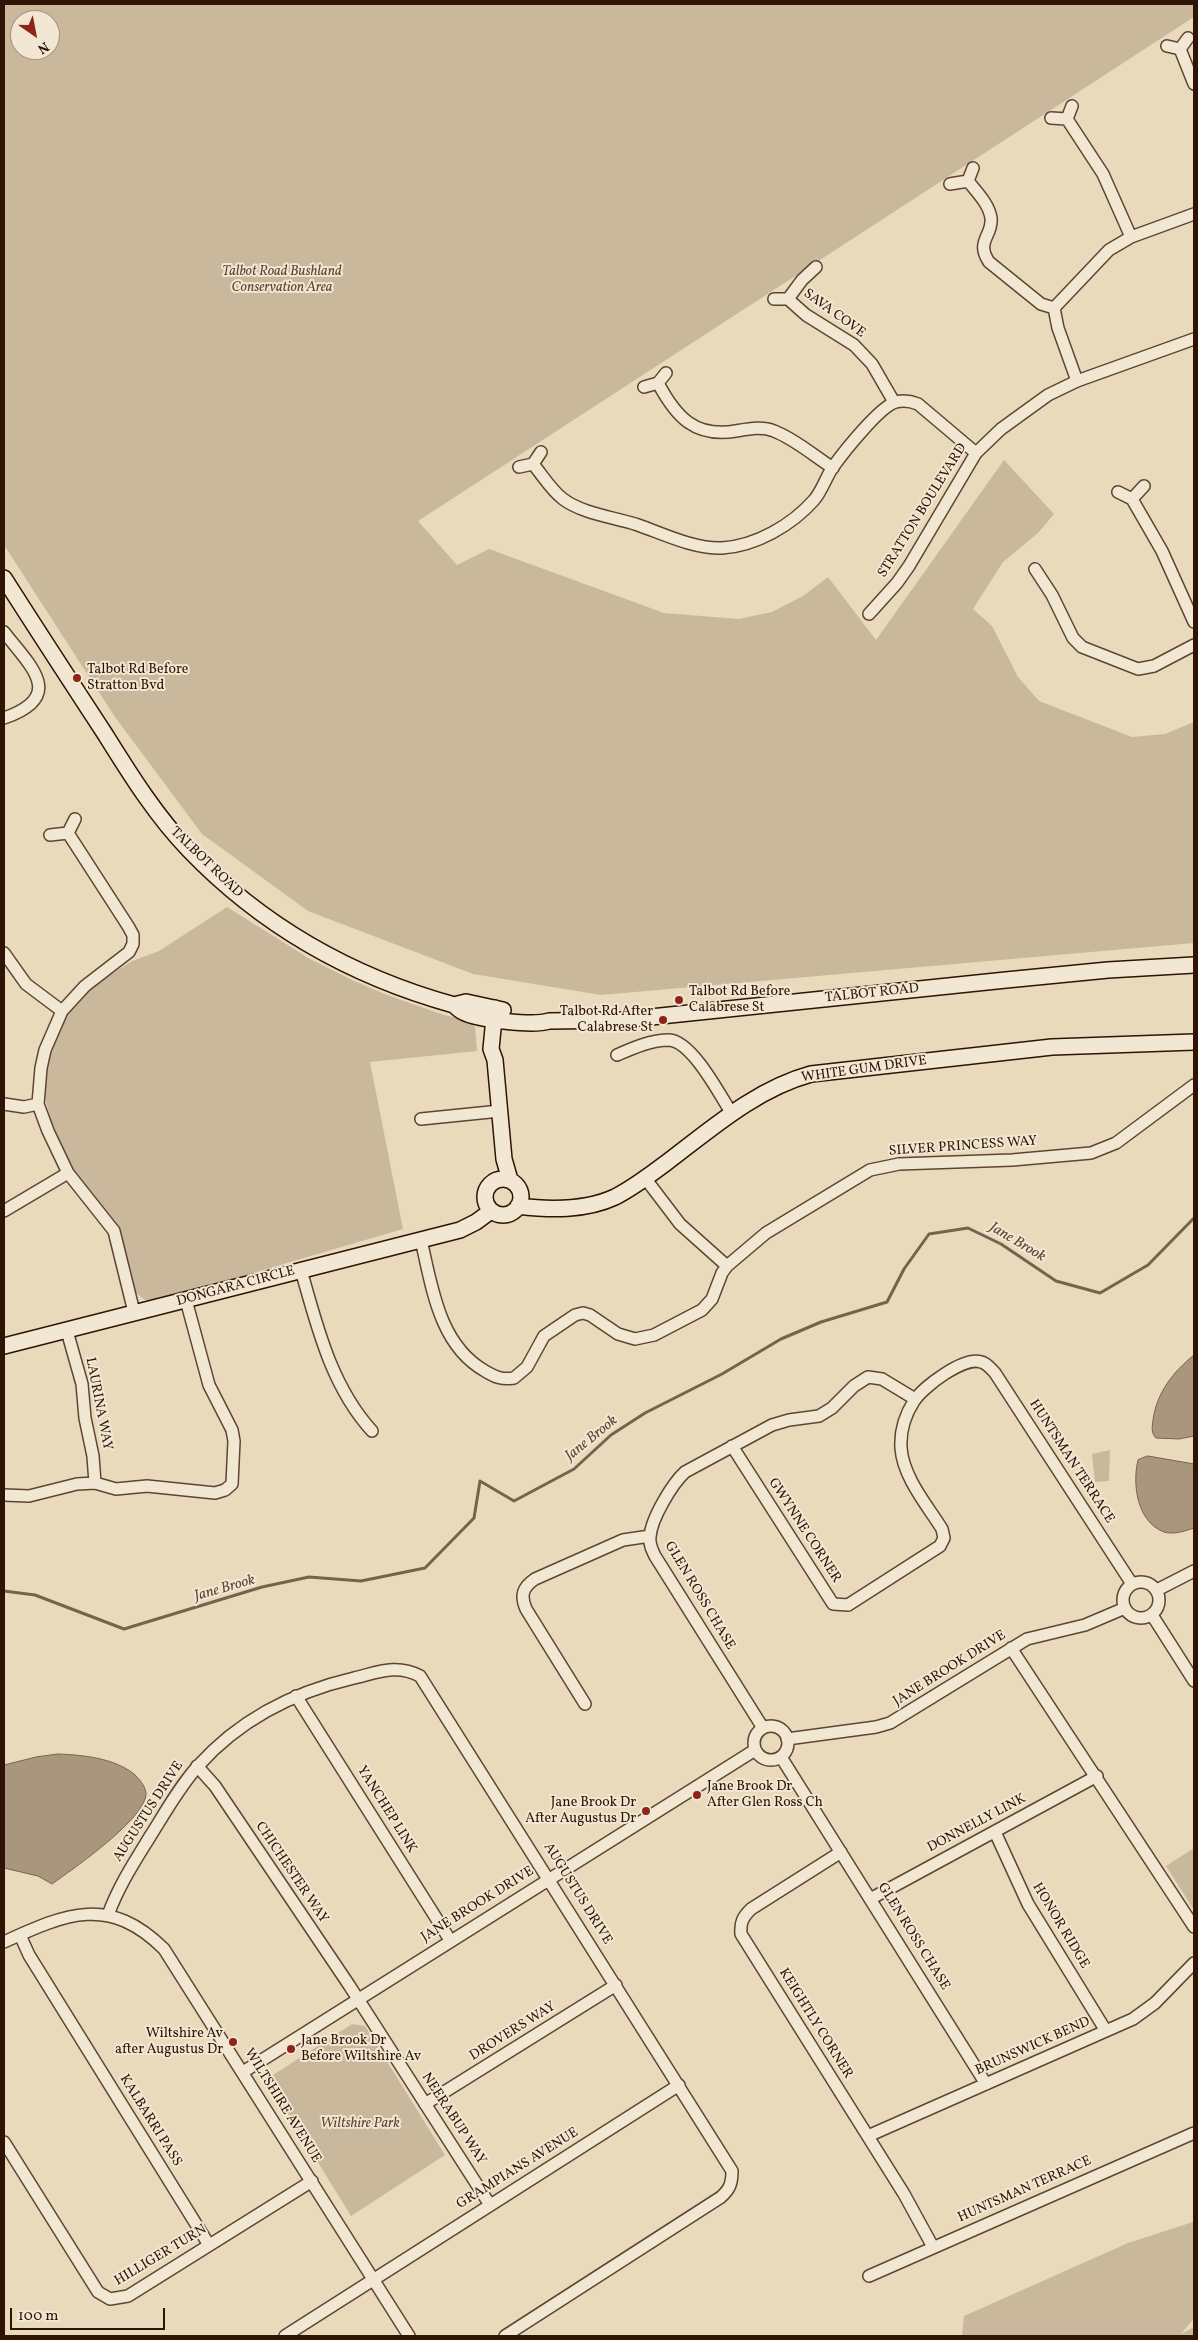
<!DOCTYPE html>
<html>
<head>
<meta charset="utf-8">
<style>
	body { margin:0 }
	#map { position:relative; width:1198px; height:2340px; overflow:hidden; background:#eadabc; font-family:Vollkorn,serif }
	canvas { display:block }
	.frame { position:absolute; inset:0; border:5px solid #2f1304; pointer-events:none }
	.north { position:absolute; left:10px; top:10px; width:50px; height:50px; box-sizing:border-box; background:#f1e7d3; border:1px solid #a39280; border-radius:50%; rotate:147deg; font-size:14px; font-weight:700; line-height:20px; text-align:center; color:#2f1304 }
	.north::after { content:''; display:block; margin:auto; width:18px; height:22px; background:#8f2418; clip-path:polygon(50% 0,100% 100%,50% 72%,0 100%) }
	.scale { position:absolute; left:10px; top:2308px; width:155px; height:22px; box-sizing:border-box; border:2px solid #2f1304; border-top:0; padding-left:6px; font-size:15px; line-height:18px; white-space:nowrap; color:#2f1304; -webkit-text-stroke:4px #f1e7d3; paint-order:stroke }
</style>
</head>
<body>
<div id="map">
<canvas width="1198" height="2340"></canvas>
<div class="frame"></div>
<div class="north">N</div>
<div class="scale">100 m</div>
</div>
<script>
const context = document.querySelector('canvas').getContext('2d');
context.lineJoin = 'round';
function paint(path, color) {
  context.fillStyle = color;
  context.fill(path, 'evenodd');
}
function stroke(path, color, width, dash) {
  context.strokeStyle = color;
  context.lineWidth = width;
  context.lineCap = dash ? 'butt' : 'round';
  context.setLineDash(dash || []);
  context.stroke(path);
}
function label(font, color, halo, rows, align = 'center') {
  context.font = font + ' Vollkorn,serif';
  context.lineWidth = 4;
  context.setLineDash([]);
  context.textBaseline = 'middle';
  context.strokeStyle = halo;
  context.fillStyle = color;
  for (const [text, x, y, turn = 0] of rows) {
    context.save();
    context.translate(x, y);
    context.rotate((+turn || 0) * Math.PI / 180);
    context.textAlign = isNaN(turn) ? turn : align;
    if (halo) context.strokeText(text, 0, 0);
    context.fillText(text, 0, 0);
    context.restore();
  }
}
const green = new Path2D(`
	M4,4H1194V17L418,521L457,565L489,549L664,613L739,619L772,612L803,596L828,577L876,640L1004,460L1054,514L1038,533L1003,562L973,609L992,626L1018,677L1039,701L1132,737L1165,734L1194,722V943L601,995L473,974L308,911L202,834L115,717L4,545ZM20,20H50V50H20Z
	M227,907L310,959L352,980L387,995L444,1015L467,1020L475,1027L477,1051L370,1062L403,1229L157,1301L145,1300L134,1291L116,1225L78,1177L55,1135L45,1098L48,1062L55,1039L66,1015L83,995L109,976L132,961L159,951Z
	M1110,1450L1109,1481L1095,1482L1092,1454Z
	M1194,1848V1910L1166,1866Z
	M352,2024L365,2026L445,2155L351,2216L272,2088L273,2075Z
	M1193,2222L1194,2318L1181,2334L1194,2327V2336H962L964,2316L1128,2243Z`);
const water = new Path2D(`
	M1194,1355V1436L1179,1439L1156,1438C1151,1433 1152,1427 1153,1420C1157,1392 1173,1372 1194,1355Z
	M1148,1456L1194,1464V1528C1185,1531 1173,1535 1164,1532C1137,1522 1132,1484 1138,1460Z
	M58,1754C83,1755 114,1758 134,1774C139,1779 145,1785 146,1793C147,1818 73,1869 52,1884L38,1876L4,1868V1765L36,1757Z`);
const stream = new Path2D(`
	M4,1591L35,1595L124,1629L262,1587L309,1577L361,1581L425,1568L474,1518L480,1481L514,1501L574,1469L611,1435L645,1413L722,1374L781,1339L821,1322L887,1302L904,1269L929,1234L968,1228L1001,1244L1056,1281L1100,1293L1148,1265L1194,1218`);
const street = new Path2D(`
	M1167,46L1180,49L1188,38
	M1180,49L1194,84
	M1051,118L1067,119L1072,106
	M1067,119L1103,174L1131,237
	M968,181C976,191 989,204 991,218C993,236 975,241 989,262L1041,304L1054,308
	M968,181L973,168
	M950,184L968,181
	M816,267L802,280L788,299L806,315L854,345L872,364L894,402
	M774,299H788
	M1077,381L1058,328L1054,308L1109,250L1131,237L1194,214
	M658,383C676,417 695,438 736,431C748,429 762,426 774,431C795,439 814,456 833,468
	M644,387L658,383L666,373
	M533,464C543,476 551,490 563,499C583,514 614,517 638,525C664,534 694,549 722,548C756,546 792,525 814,500C822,491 826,477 833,467C843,453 880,406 896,402C904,400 910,401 918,404L976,453
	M519,467L533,464L541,452
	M1118,492L1132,499L1144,486
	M1132,499L1162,551L1194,622
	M1035,569L1052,595L1073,638L1082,647L1138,669L1154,666L1194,645
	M869,614L897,583L909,566L976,453L1001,429L1048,395L1077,381L1194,339
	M4,632C30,666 67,696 4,718
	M68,833L128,926L133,935V944L129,952L85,986L62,1011L45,1050L41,1068L38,1104L48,1131L68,1173L114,1231L134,1312
	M50,835L68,833L75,819
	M4,953L26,984L62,1011
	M617,1055C633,1048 651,1040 669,1040C692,1041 720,1095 732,1114
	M4,1104L24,1107L38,1104
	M421,1119L500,1111
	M645,1178L680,1224L727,1266
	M4,1211L68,1173
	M421,1240C432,1287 439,1345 485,1371C495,1377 502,1380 514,1378L527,1367L544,1336L575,1315L583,1313L590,1315L618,1334L635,1339L654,1335L702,1310L712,1299L722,1273L727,1266L766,1233L870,1170L899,1164L1012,1160L1091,1153L1116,1143L1194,1085
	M301,1270C317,1326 331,1386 372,1431
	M67,1331L82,1384L85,1418L93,1456L95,1483
	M732,1446L833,1604L848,1605L940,1546L944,1538L942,1529C927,1505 903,1477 901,1448C900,1431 905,1415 914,1401C923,1387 964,1356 981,1362C987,1363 991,1369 995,1373L1132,1584
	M4,1495L29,1496L77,1484L95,1483L116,1489L147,1486L215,1493L225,1490L232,1484L234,1441L232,1430L209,1385L186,1300
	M1123 1600a18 18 0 1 1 36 0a18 18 0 1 1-36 0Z
	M1157,1590L1194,1571
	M1152,1615L1194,1681
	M1011,1648L1194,1927
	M296,1696L450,1940
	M585,1704L526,1609C520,1595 523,1587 535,1579L623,1540L650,1536
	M754 1743a17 17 0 1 1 34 0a17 17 0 1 1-34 0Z
	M763,1728L655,1556C652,1550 649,1544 650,1537C651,1519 672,1484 685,1472L772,1425L789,1420L819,1416L832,1408L854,1386L868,1377L882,1379L915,1399
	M787,1739L876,1727L890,1723L1027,1639L1085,1625L1125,1608
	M781,1757L986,2084
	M197,1766L215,1786L349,1985L490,2205
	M995,1832L1028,1904L1106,2031
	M841,1852L751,1909C743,1917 740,1922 741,1934L904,2194L933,2247
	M872,1898L1097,1776
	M108,1915C119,1885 135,1861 151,1835C166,1811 180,1786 198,1766C240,1719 294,1692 354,1678C379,1672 397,1664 420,1676L732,2171C732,2183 730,2189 721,2197L505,2336
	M20,1935L29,1955L209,2245
	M4,1942C67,1913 109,1895 164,1949L409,2336
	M243,2072L755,1750
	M425,2104L616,1985
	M868,2136L1133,2019L1155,2003L1194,1963
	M4,2142L98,2292L110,2299L128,2296L312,2181
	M869,2276L1194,2133
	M285,2336L679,2085`);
const secondary = new Path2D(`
	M4,578C37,630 71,682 105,734C130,774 156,816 189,850C262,926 353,977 454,1005C456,1007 460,1011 463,1012C479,1020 533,1026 549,1021L622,1020L1006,980L1108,970L1194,965
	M454,1005L466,1002L503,1010
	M495,1008L491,1049L495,1060L504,1159L510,1180
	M485 1197a18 18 0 1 1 36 0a18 18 0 1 1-36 0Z
	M518,1206C550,1210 585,1211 615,1197C633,1188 650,1175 666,1163C711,1129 756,1089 811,1074L1052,1047L1194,1042
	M4,1346L460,1230L476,1222L491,1211`);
const markers = [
	[77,678,5,"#8f2418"],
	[679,1000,5,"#8f2418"],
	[663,1020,5,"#8f2418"],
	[697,1795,5,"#8f2418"],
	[646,1811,5,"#8f2418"],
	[233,2042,5,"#8f2418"],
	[291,2049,5,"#8f2418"]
];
const parkNames = [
	["Talbot Road Bushland",282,272],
	["Conservation Area",282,288],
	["Wiltshire Park",360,2124]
];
const streetNames = [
	["SAVA COVE",834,314,36],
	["STRATTON BOULEVARD",923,511,-58],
	["TALBOT ROAD",206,863,44],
	["TALBOT ROAD",872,994,-6],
	["WHITE GUM DRIVE",864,1070,-8],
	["SILVER PRINCESS WAY",963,1147,-4],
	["DONGARA CIRCLE",236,1287,-15],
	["LAURINA WAY",98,1404,79],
	["HUNTSMAN TERRACE",1071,1462,57],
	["GWYNNE CORNER",804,1531,57],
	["GLEN ROSS CHASE",699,1596,59],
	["JANE BROOK DRIVE",950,1669,-32],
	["YANCHEP LINK",386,1810,58],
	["AUGUSTUS DRIVE",149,1812,-57],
	["DONNELLY LINK",977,1824,-28],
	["CHICHESTER WAY",291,1873,56],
	["AUGUSTUS DRIVE",577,1894,58],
	["JANE BROOK DRIVE",478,1905,-32],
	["HONOR RIDGE",1060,1926,59],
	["GLEN ROSS CHASE",913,1937,58],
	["KEIGHTLY CORNER",815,2024,58],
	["DROVERS WAY",513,2032,-32],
	["BRUNSWICK BEND",1033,2047,-24],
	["WILTSHIRE AVENUE",282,2106,58],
	["NEERABUP WAY",453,2119,57],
	["KALBARRI PASS",150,2121,58],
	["GRAMPIANS AVENUE",518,2169,-32],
	["HUNTSMAN TERRACE",1025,2190,-24],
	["HILLIGER TURN",161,2256,-31]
];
const poiNames = [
	["Talbot Rd Before",87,670],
	["Stratton Bvd",87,686],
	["Talbot Rd Before",689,992],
	["Calabrese St",689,1008],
	["Talbot Rd After",653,1012,"right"],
	["Calabrese St",653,1028,"right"],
	["Jane Brook Dr",707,1787],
	["After Glen Ross Ch",707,1803],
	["Jane Brook Dr",636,1803,"right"],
	["After Augustus Dr",636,1819,"right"],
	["Wiltshire Av",223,2034,"right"],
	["after Augustus Dr",223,2050,"right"],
	["Jane Brook Dr",301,2041],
	["Before Wiltshire Av",301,2057]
];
const waterNames = [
	["Jane Brook",1017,1243,31],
	["Jane Brook",592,1439,-39],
	["Jane Brook",225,1589,-16]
];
paint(green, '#cab89d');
paint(water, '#aa967d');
stroke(water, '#79624d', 1);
stroke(stream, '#79624d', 3);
stroke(street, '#5e4532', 14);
stroke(secondary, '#2f1304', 18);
stroke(street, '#f1e7d3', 11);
stroke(secondary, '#f1e7d3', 15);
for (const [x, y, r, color] of markers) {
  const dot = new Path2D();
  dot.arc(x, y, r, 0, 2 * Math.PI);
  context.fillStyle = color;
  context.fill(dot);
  stroke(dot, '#f1e7d3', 2);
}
label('italic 14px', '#5e4532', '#f1e7d3', parkNames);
label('14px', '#2f1304', '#f1e7d3', streetNames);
label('14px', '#2f1304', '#f1e7d3', poiNames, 'left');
label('italic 15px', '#604734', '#f1e7d3', waterNames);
</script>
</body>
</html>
